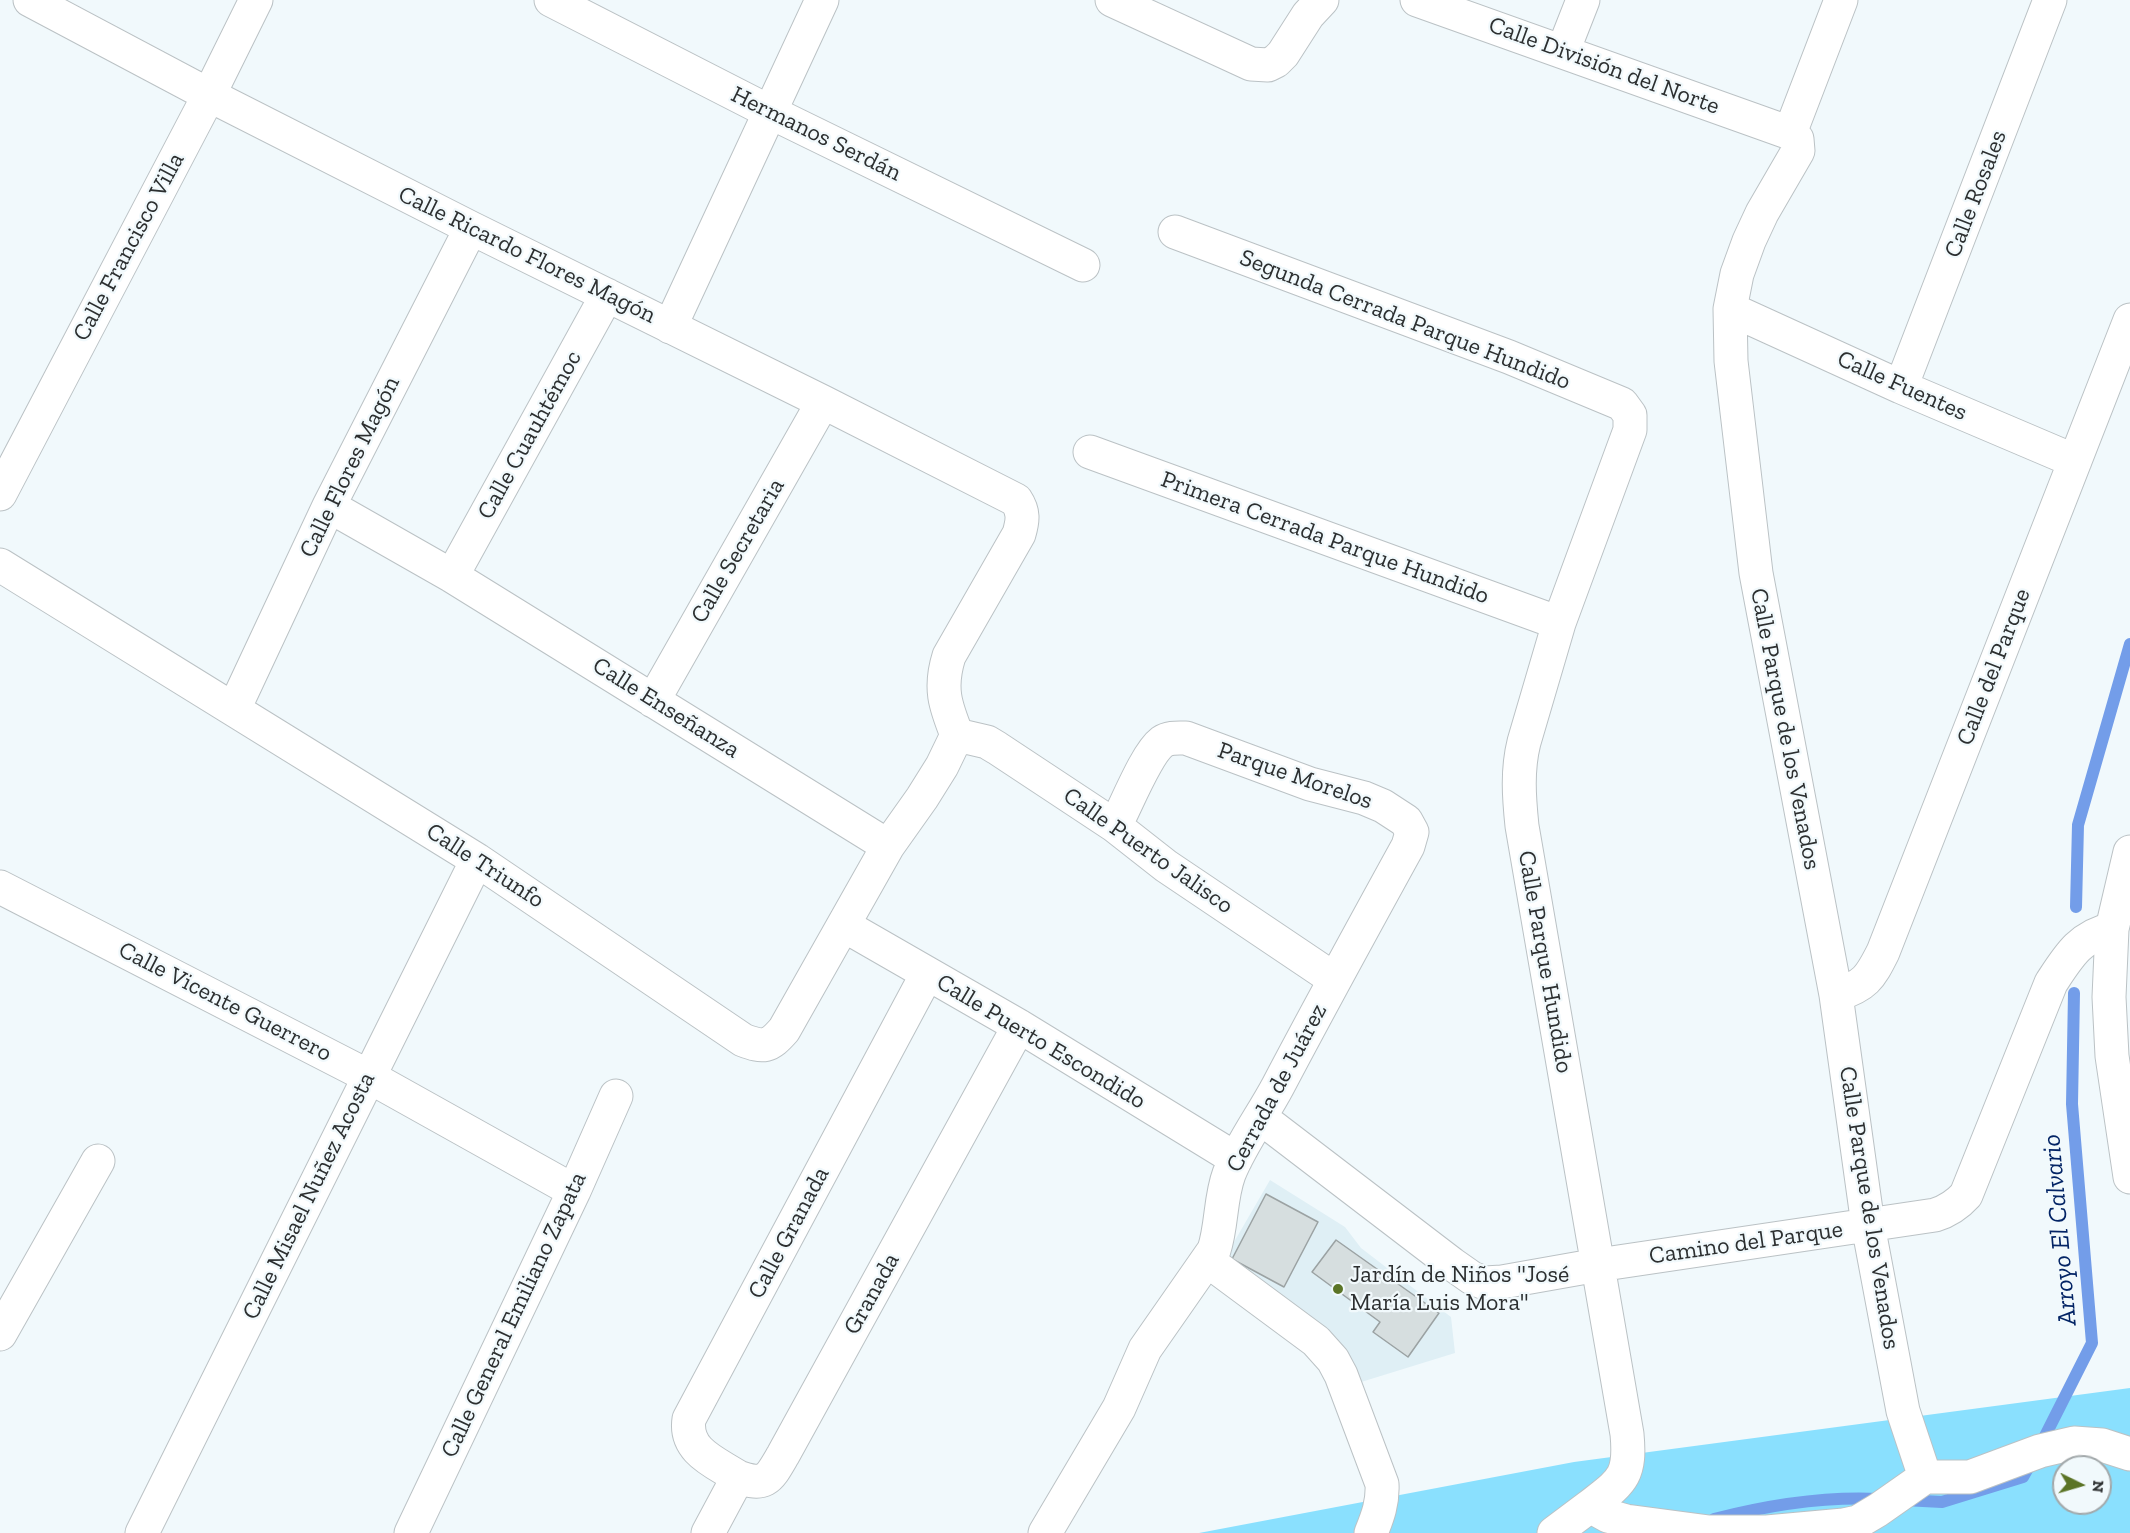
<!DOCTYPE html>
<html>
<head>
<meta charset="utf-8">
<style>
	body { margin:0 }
	#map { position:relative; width:2130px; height:1533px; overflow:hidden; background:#f1f9fc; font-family:"Zilla Slab",serif }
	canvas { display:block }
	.north { position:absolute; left:2052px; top:1455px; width:60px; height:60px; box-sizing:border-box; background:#f1f9fc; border:2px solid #a2a8aa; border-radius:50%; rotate:95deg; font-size:16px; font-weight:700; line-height:24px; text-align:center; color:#2c2f30 }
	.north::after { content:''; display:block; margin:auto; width:21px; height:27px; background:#5b7426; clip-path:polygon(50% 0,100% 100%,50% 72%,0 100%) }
</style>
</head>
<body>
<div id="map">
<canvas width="2130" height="1533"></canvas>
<div class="north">N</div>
</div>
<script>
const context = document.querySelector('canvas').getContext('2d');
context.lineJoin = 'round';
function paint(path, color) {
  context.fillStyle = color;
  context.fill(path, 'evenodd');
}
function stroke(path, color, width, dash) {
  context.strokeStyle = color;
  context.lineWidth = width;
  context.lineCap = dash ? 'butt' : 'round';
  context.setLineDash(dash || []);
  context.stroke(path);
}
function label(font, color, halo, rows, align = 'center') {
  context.font = font + ' "Zilla Slab",serif';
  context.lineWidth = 4.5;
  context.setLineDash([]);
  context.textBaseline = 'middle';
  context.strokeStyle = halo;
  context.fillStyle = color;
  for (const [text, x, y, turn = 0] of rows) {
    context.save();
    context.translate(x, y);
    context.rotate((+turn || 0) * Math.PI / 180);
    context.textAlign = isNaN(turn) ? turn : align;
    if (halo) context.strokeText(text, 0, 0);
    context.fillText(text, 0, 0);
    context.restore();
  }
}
const built = new Path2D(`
	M1270,1180L1345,1227L1361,1248L1451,1317L1455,1353L1358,1383L1223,1261Z`);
const green = new Path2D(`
	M2130,1388V1533H1199L1574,1462ZM2064,1467H2100V1503H2064Z`);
const stream = new Path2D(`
	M2076,907L2078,825L2130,644
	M2040,1446L2092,1343L2072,1104L2074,993
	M1904,1500L1942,1502L2023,1477L2032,1461
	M1714,1519C1768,1505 1824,1496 1880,1499`);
const building = new Path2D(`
	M1266,1194L1318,1222L1284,1287L1232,1259Z
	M1336,1240L1439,1313L1408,1357L1373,1332L1380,1322L1312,1272Z`);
const minor = new Path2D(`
	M30,0L209,95L471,228L823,402L1016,500C1024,512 1023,520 1019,534L949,656C939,688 945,705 957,735
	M551,0L770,112L1083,265
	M1112,0L1251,64L1268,65L1276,61L1283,54L1308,15L1322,0
	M1417,0L1790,133
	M1841,0L1790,133L1797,139L1798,151L1762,213L1749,241L1737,274L1730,309L1731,361L1756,573L1836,995L1868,1225L1903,1411L1925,1477
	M1563,51L1583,0
	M1175,232L1509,357L1622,404L1630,415V430L1559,623L1524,742C1517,770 1519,797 1522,826L1627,1434C1631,1477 1622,1481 1590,1506
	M1730,309L1901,387L2075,461
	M670,327L822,0
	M1901,387L2050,0
	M1090,452L1559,623
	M0,494L209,95L256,0
	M329,506L452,576L888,846
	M0,565L477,860L743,1040C764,1048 769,1047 784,1030L888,846L922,798L942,766L957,735
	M452,576L607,295
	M653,701L823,402
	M234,709L329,506L471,228
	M957,735L987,742L997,748L1115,826L1166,866L1334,979
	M2130,852L2112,929L2109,997L2112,1056L2130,1177
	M0,887L368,1076L574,1191
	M845,926L1019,1026L1236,1159
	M1836,995C1865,986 1870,978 1883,952L2130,320
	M1261,1118L1452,1264L1472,1278L1485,1283L1502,1282L1598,1265L1935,1215C1948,1211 1957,1205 1966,1195L2051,983C2068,957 2080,936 2112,929
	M1208,1261L1316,1341L1333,1360L1341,1375L1382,1484C1383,1502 1378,1516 1371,1533
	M0,1334L98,1161
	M738,1477C715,1462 684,1451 689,1419L927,974
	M142,1533L477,860
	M411,1533L574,1191L616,1096
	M708,1533L738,1477C766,1487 769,1479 783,1455L1019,1026
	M1045,1533L1119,1408L1145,1349L1214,1250C1222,1226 1220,1198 1229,1174C1241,1144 1262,1116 1278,1086C1320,1006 1364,926 1408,846L1412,832L1406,821L1383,806L1364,798L1310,784L1186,738C1178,738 1169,737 1162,742C1146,754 1126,806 1115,826
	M1554,1533L1590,1506L1608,1516L1626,1521L1709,1532H1767L1844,1525L1858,1522L1878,1510L1925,1477H1970L2040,1451L2074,1443L2102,1445L2130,1454`);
const markers = [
	[1338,1289,6,"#5b7426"]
];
const streetNames = [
	["Calle División del Norte",1604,66,20],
	["Hermanos Serdán",816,134,26],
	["Calle Rosales",1976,194,-69],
	["Calle Francisco Villa",129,247,-62],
	["Calle Ricardo Flores Magón",527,255,26],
	["Segunda Cerrada Parque Hundido",1405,320,21],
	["Calle Fuentes",1902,386,24],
	["Calle Cuauhtémoc",530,435,-61],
	["Calle Flores Magón",350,467,-64],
	["Primera Cerrada Parque Hundido",1325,538,20],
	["Calle Secretaria",738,551,-60],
	["Calle del Parque",1994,667,-69],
	["Calle Enseñanza",666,708,32],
	["Calle Parque de los Venados",1785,729,79],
	["Parque Morelos",1295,776,19],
	["Calle Puerto Jalisco",1148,851,35],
	["Calle Triunfo",485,866,33],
	["Calle Parque Hundido",1545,962,80],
	["Calle Vicente Guerrero",225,1002,27],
	["Calle Puerto Escondido",1041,1042,31],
	["Cerrada de Juárez",1277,1088,-62],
	["Calle Misael Nuñez Acosta",309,1196,-64],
	["Calle Parque de los Venados",1869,1208,81],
	["Calle Granada",789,1233,-62],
	["Camino del Parque",1746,1243,-8],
	["Granada",872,1294,-61],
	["Calle General Emiliano Zapata",514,1315,-65]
];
const poiNames = [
	["Jardín de Niños \"José",1350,1275],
	["María Luis Mora\"",1350,1303]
];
const waterNames = [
	["Arroyo El Calvario",2060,1230,-95]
];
paint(built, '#dfeff5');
paint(green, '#8ae0fe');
stroke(stream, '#739de9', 12);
paint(building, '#d6dedf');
stroke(building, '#9ba2a3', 1.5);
stroke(minor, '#bbc2c5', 35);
stroke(minor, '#fff', 33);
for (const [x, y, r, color] of markers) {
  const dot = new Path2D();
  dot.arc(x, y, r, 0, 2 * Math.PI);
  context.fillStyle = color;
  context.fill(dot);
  stroke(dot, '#f1f9fc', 2);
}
label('24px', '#2c2f30', '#f1f9fc', streetNames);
label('24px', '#2c2f30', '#f1f9fc', poiNames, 'left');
label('italic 26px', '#032465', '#f1f9fc', waterNames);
</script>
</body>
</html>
